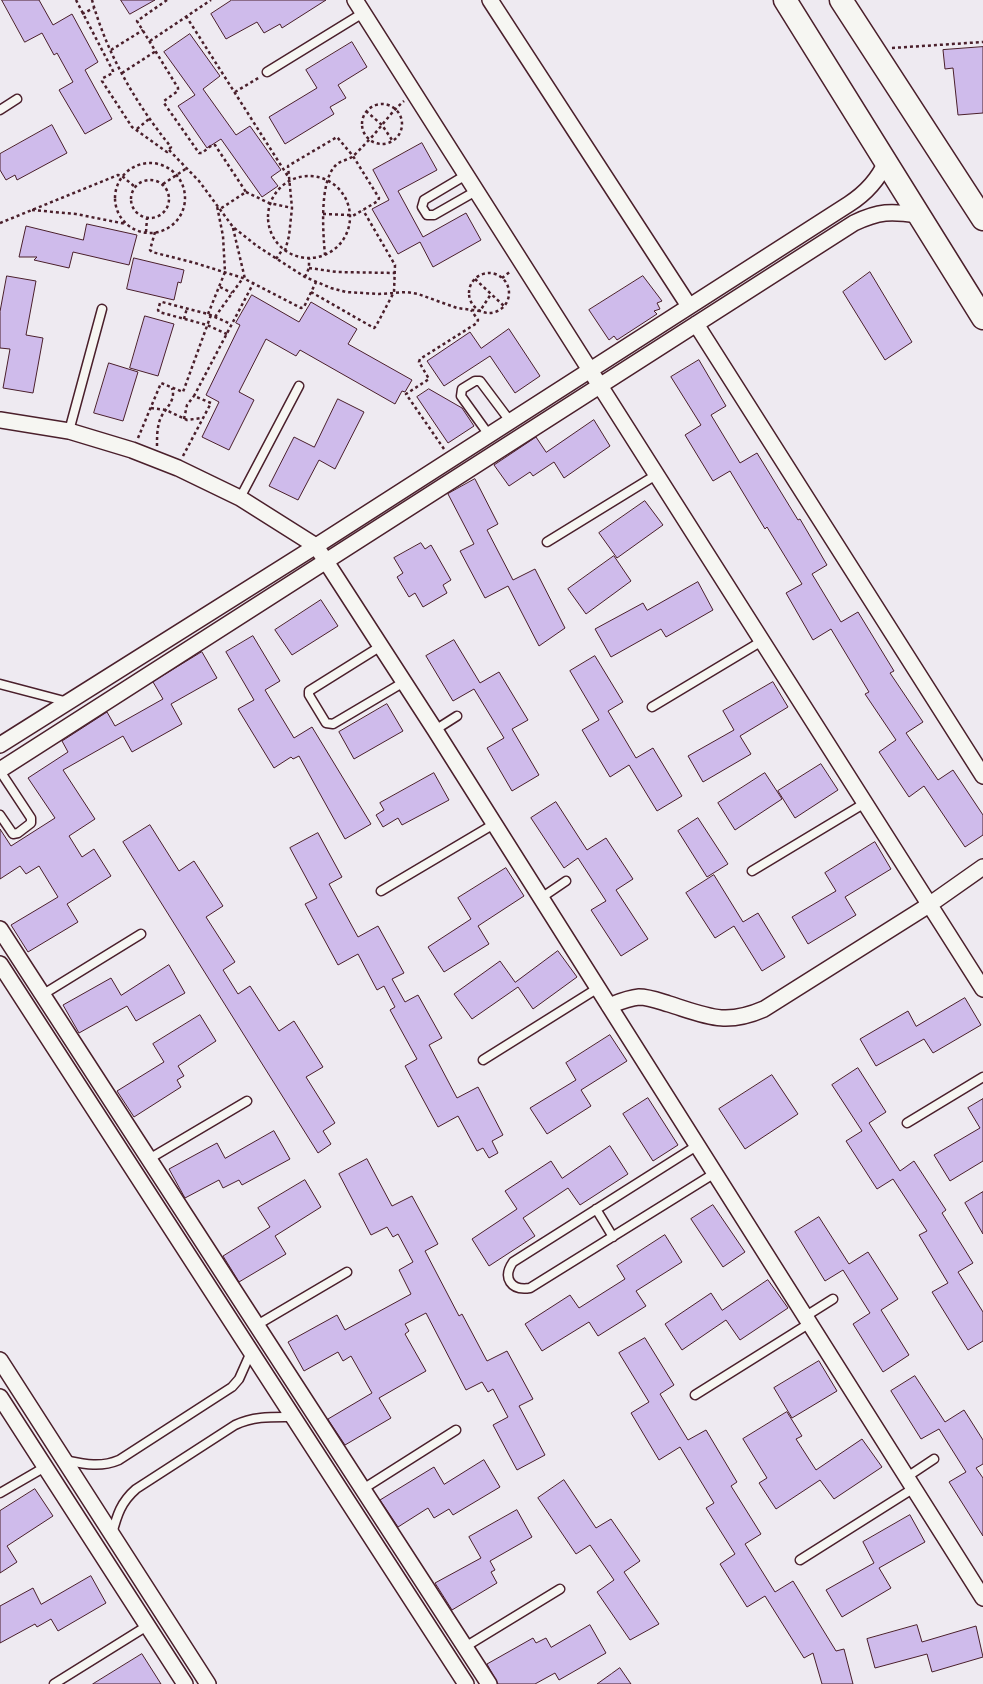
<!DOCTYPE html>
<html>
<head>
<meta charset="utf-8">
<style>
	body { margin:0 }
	canvas { display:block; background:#eeeaf1 }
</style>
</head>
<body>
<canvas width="983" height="1684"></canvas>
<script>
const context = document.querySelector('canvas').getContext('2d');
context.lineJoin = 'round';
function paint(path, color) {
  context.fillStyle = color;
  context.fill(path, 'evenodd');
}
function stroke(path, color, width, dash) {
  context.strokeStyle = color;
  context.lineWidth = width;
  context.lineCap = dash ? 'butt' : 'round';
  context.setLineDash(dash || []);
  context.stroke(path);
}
const building = new Path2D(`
	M2,0H39L53,25L72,14L98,62L85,70L112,119L85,134L59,90L73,82L57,53L54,55L42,33L25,42Z
	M121,0H155L130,14Z
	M232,0H326L282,28L280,24L264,33L257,22L226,39L211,14Z
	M190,34L220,76L203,89L236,135L250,126L281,170L271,177L278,186L262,197L221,139L207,148L178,106L195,95L164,52Z
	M352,42L367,67L338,85L346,98L330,107L334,114L285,144L269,117L317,88L306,70Z
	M983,47V113L958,115L953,68L945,69L943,50Z
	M52,125L67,153L17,180L15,175L6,180L0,170V154Z
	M422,143L437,170L398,191L423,237L466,213L481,240L433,267L420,242L398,254L372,209L389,200L373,170Z
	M87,224L137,235L129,265L73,252L69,268L34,260L37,257H19L26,226L83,240Z
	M134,258L184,270L181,283L178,282L174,300L127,289Z
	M870,272L912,342L885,360L843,292Z
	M7,276L36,281L26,335L43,338L33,393L3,388L10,349L0,348V312Z
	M643,276L662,301L657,303L660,309L654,311L657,314L617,340L614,336L609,340L589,310Z
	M252,295L299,322L311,302L357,329L348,344L412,380L405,392L402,391L395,404L300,350L296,356L266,339L239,392L254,400L229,450L202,437L219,402L206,395L240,325L236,323Z
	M145,316L174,324L158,376L130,368Z
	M509,329L540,376L515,393L490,356L444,386L427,361L470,332L481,348Z
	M699,360L726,406L711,415L740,463L757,453L798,520L800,519L827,565L812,574L841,622L858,612L894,671L890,673L923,722L906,733L938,780L953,770L983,815V835L965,847L924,786L909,797L879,752L896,740L865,694L869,692L831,629L813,640L786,593L802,584L767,527L765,529L730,471L713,481L685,435L701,425L671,377Z
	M109,363L138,372L123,421L94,413Z
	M429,389L462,408L474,426L448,443L417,397Z
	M338,399L364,412L335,469L319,460L298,500L269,486L294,437L314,447Z
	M594,420L610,446L564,478L554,462L533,476L530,472L509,486L494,465L536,437L546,452Z
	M475,479L498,524L487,530L513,580L535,569L565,628L539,646L508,586L485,598L460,551L474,544L448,494Z
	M645,501L663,525L617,558L599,533Z
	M421,543L425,549L431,545L451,580L443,585L447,593L423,607L415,593L409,597L397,577L403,573L394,558Z
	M614,556L631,581L586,614L568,589Z
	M698,582L713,610L666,637L661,629L611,657L595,629L643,603L647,610Z
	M321,600L338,626L292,655L275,630Z
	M253,636L280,681L265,690L294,738L312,727L371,824L345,839L299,756L293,759L291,757L274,768L238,709L254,700L226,652Z
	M454,640L480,683L499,672L528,720L512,729L539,775L512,791L487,748L504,738L474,689L453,701L426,656Z
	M202,652L217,678L171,704L182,724L132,752L123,736L63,770L95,819L69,836L82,857L94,849L111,876L67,904L78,922L28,952L11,925L58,897L39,866L26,874L20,866L0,879V829L11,846L55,818L28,778L68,752L62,741L107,712L115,726L163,699L153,682Z
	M595,656L623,702L608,711L636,758L653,748L682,796L657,811L629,765L610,777L582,730L599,720L570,671Z
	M773,682L788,707L740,736L751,754L703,782L688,756L734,730L723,711Z
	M387,704L403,731L354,759L339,732Z
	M821,764L838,790L795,818L778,791Z
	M434,773L449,800L402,825L398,818L383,827L376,815L384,810L380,803Z
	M765,773L782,799L735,830L718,803Z
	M556,802L587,850L606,838L633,879L616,890L648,939L621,956L591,910L606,901L578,858L564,868L531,818Z
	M698,818L728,864L707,877L678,831Z
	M150,825L179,871L194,861L223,906L206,917L235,962L223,970L238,994L250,986L279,1031L294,1021L323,1067L306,1077L335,1123L323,1131L331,1144L318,1153L123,842Z
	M318,833L342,877L329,884L358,937L378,926L404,973L392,979L405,1002L418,995L442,1038L429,1045L457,1098L478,1087L503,1135L492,1141L498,1153L489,1158L483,1148L477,1151L458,1116L438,1127L405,1066L417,1059L390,1010L395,1007L384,986L377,990L358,954L338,965L305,904L317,898L290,848Z
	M875,842L891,869L845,897L856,915L808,944L792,917L836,891L825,873Z
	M506,868L524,896L478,926L489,944L444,972L428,947L471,919L458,898Z
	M714,875L743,922L758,913L785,957L762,971L734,926L715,938L686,893Z
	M558,951L577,977L533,1009L518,987L472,1019L454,994L500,961L515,982Z
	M169,965L185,993L136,1021L127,1006L79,1033L63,1005L111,978L121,995Z
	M965,998L981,1025L933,1053L924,1039L876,1066L860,1039L908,1011L916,1026Z
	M200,1015L216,1041L178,1066L184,1076L177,1080L181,1087L134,1117L117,1091L164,1062L153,1044Z
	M610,1035L627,1061L581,1090L591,1106L547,1134L530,1108L576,1080L566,1063Z
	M858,1068L886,1112L869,1123L900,1171L914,1161L946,1210L942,1213L973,1263L958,1272L983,1312V1341L968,1350L932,1292L948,1283L919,1235L927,1231L893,1179L877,1189L846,1141L862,1131L832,1085Z
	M772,1075L798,1114L745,1149L719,1109Z
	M648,1098L678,1145L653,1161L623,1114Z
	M983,1099V1161L950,1181L934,1155L980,1128L968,1108Z
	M274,1131L290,1159L242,1185L239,1180L223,1188L219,1180L185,1198L169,1169L217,1143L225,1158Z
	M610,1146L628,1174L580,1205L568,1188L523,1218L535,1236L489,1266L472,1239L517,1209L505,1191L551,1161L562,1178Z
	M367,1159L392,1206L412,1196L438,1244L425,1251L459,1316L462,1314L487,1361L507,1351L533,1399L519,1406L545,1455L517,1470L493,1425L508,1417L493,1389L488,1392L482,1382L466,1390L426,1313L405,1324L409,1331L405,1334L426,1371L379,1398L391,1418L345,1445L329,1421L328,1419L372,1393L351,1356L343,1361L338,1352L304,1371L288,1342L337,1315L345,1330L411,1294L399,1270L413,1262L398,1234L393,1237L387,1227L371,1235L339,1174Z
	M305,1180L321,1207L275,1236L286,1254L239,1282L223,1256L270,1227L258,1208Z
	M983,1192V1234L965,1203Z
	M713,1205L745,1252L723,1267L691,1219Z
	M819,1217L849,1264L868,1252L898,1299L881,1310L909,1355L883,1372L853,1324L870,1313L843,1270L825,1281L795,1232Z
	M665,1235L682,1262L636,1291L646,1306L598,1336L589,1322L542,1351L525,1324L570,1295L579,1308L625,1279L617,1266Z
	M768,1280L788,1308L740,1340L726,1320L682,1350L665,1324L711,1293L722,1310Z
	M645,1338L674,1385L660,1394L688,1440L706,1430L737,1482L731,1486L761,1534L745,1544L775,1592L793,1581L836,1651L844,1649L853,1684H822L813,1653L804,1658L765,1596L747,1607L720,1564L735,1554L706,1508L714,1503L680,1447L659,1460L631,1413L649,1402L619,1353Z
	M819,1361L837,1391L792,1418L774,1388Z
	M915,1376L945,1422L964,1410L983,1440V1464L976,1468L983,1478V1536L949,1482L966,1472L939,1429L921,1439L891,1391Z
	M787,1412L802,1436L796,1439L816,1470L862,1439L882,1467L834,1499L820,1480L776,1509L759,1483L767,1478L743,1439Z
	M484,1460L500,1487L453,1515L449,1509L434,1518L428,1508L398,1527L380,1500L434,1467L444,1484Z
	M564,1480L596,1528L611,1519L640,1561L624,1572L659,1624L630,1640L597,1592L614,1580L590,1545L576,1554L538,1498Z
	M35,1489L53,1516L7,1546L17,1562L0,1573V1511Z
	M517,1510L532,1537L490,1561L495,1570L491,1572L497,1583L452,1610L435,1583L481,1558L469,1537Z
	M910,1515L925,1542L879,1568L891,1588L842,1617L826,1590L874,1563L863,1542Z
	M91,1576L106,1603L58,1631L51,1619L37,1627L35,1624L0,1643V1606L33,1588L41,1604Z
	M590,1625L606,1653L559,1680L555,1673L535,1684H498L487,1664L533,1638L536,1643L546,1638L551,1647Z
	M917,1625L922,1642L976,1626L983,1657L932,1672L927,1654L875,1668L867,1639Z
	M142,1654L161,1684H93Z
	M620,1668L631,1684H597L611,1674Z`);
const path = new Path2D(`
	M76,0L113,71V73L103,78L102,81L132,127L167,152L171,147C136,104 107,54 92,0
	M167,0L137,21L178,88V91L164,101V103L199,153H202L212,145H215L246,192L220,209
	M82,14L94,8
	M186,16L289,178
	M150,41L211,0
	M892,48L983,42
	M111,50L143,30
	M122,73L156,51
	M235,92L260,77
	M362 124a20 20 0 1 1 40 0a20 20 0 1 1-40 0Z
	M366,111L382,125L392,140
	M137,129L149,119
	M169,150L199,181L233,227L257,246L305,277L331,288L346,292L379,294L407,292L418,294L457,308L480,311L491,294
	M115 198a35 35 0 1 1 70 0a35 35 0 1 1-70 0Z
	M268 217a41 41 0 1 1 82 0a41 41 0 1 1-82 0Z
	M131 199a19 19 0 1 1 38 0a19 19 0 1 1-38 0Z
	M163,184L187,168
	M246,192L269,203L292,208
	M32,210L76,214L126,224
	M323,214L350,215
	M0,223L118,175L122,176L135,187
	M233,228L245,279
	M146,232L147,218
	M155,232L150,250L152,252L195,263L243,278L301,308L304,307L316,282
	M285,251L289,236L292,208L288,166L337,137L353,156L379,198L378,201L351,217
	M325,255C323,233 319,181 336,165C340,161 347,160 352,157C357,153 362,147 367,142C380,129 390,113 404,101
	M276,259L283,249
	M309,268L337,272L395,273
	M469 293a20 20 0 1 1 40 0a20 20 0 1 1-40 0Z
	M305,277L309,268V258
	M502,278L511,271
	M475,279L504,306
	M220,287L232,293
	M311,292L374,328L376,326L394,292L395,265L363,210
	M208,314L225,272L223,236L217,206
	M215,317L243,278
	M184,319L187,308
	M227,334L207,325L159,312L158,310L160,303L162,302L208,314L231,324
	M151,408L166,410L187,420L202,418
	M184,419L187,405L194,396
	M138,438L161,383L183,392L211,315
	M157,446C157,438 157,430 159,423C162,409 177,403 172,388
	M444,449L406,394L429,379L419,362L420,359L477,323L478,320L471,310
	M183,456L211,403L194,396L254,282`);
const lane = new Path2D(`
	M267,72L363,13
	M0,110L17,99
	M466,175L424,200L422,207L427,215H434L476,191
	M69,431L102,309
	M489,435L461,396L462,389L475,381H480L510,421
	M240,498L299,386
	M547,542L656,475
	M381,646L309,691V695L326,723L333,724L404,682
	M0,684L68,702
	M652,707L762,641
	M435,730L457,716
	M0,771L31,818V823L18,833L13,834L0,815
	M752,871L865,803
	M381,891L494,824
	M541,898L566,881
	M42,995L141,934
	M483,1060L598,988
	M907,1123L983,1077
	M698,1145L513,1262C502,1278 511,1291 530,1288L715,1173
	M149,1159L247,1101
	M596,1209L613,1237
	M806,1316L833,1299
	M257,1325L347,1272
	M695,1395L810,1323
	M65,1460C84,1464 100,1468 119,1460L232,1387L239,1379L251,1352
	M907,1477L934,1459
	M363,1489L456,1430
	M0,1493L45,1467
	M112,1534C117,1515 121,1502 136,1489L235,1425C254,1416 272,1417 293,1417
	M800,1560L914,1488
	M465,1647L560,1589
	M54,1684L147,1626`);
const street = new Path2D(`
	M355,0L983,989
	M490,0L689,306
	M696,324L983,776
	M0,420L69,431L132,450L178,468L240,498L316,546L435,730L983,1598
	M0,745L316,546L849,204C866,193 878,180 886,162
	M0,770L854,223C879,211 891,211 918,215
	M0,929L489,1684
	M0,964L466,1684
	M609,1006C619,1002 628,998 639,997C649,997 659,1001 669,1004C707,1016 725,1026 764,1009L929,905L983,867
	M0,1360L208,1684
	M0,1397L185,1684`);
const secondary = new Path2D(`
	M785,0L983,318
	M841,0L983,219`);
paint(building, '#cfbbeb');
stroke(building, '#4a1f2b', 1);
stroke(lane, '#4a1f2b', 11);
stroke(street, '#4a1f2b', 18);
stroke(secondary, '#4a1f2b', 25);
stroke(path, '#4a1f2b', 2.5, [3, 3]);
stroke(lane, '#f6f6f2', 8);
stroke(street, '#f6f6f2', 15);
stroke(secondary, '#f6f6f2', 22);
</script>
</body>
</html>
